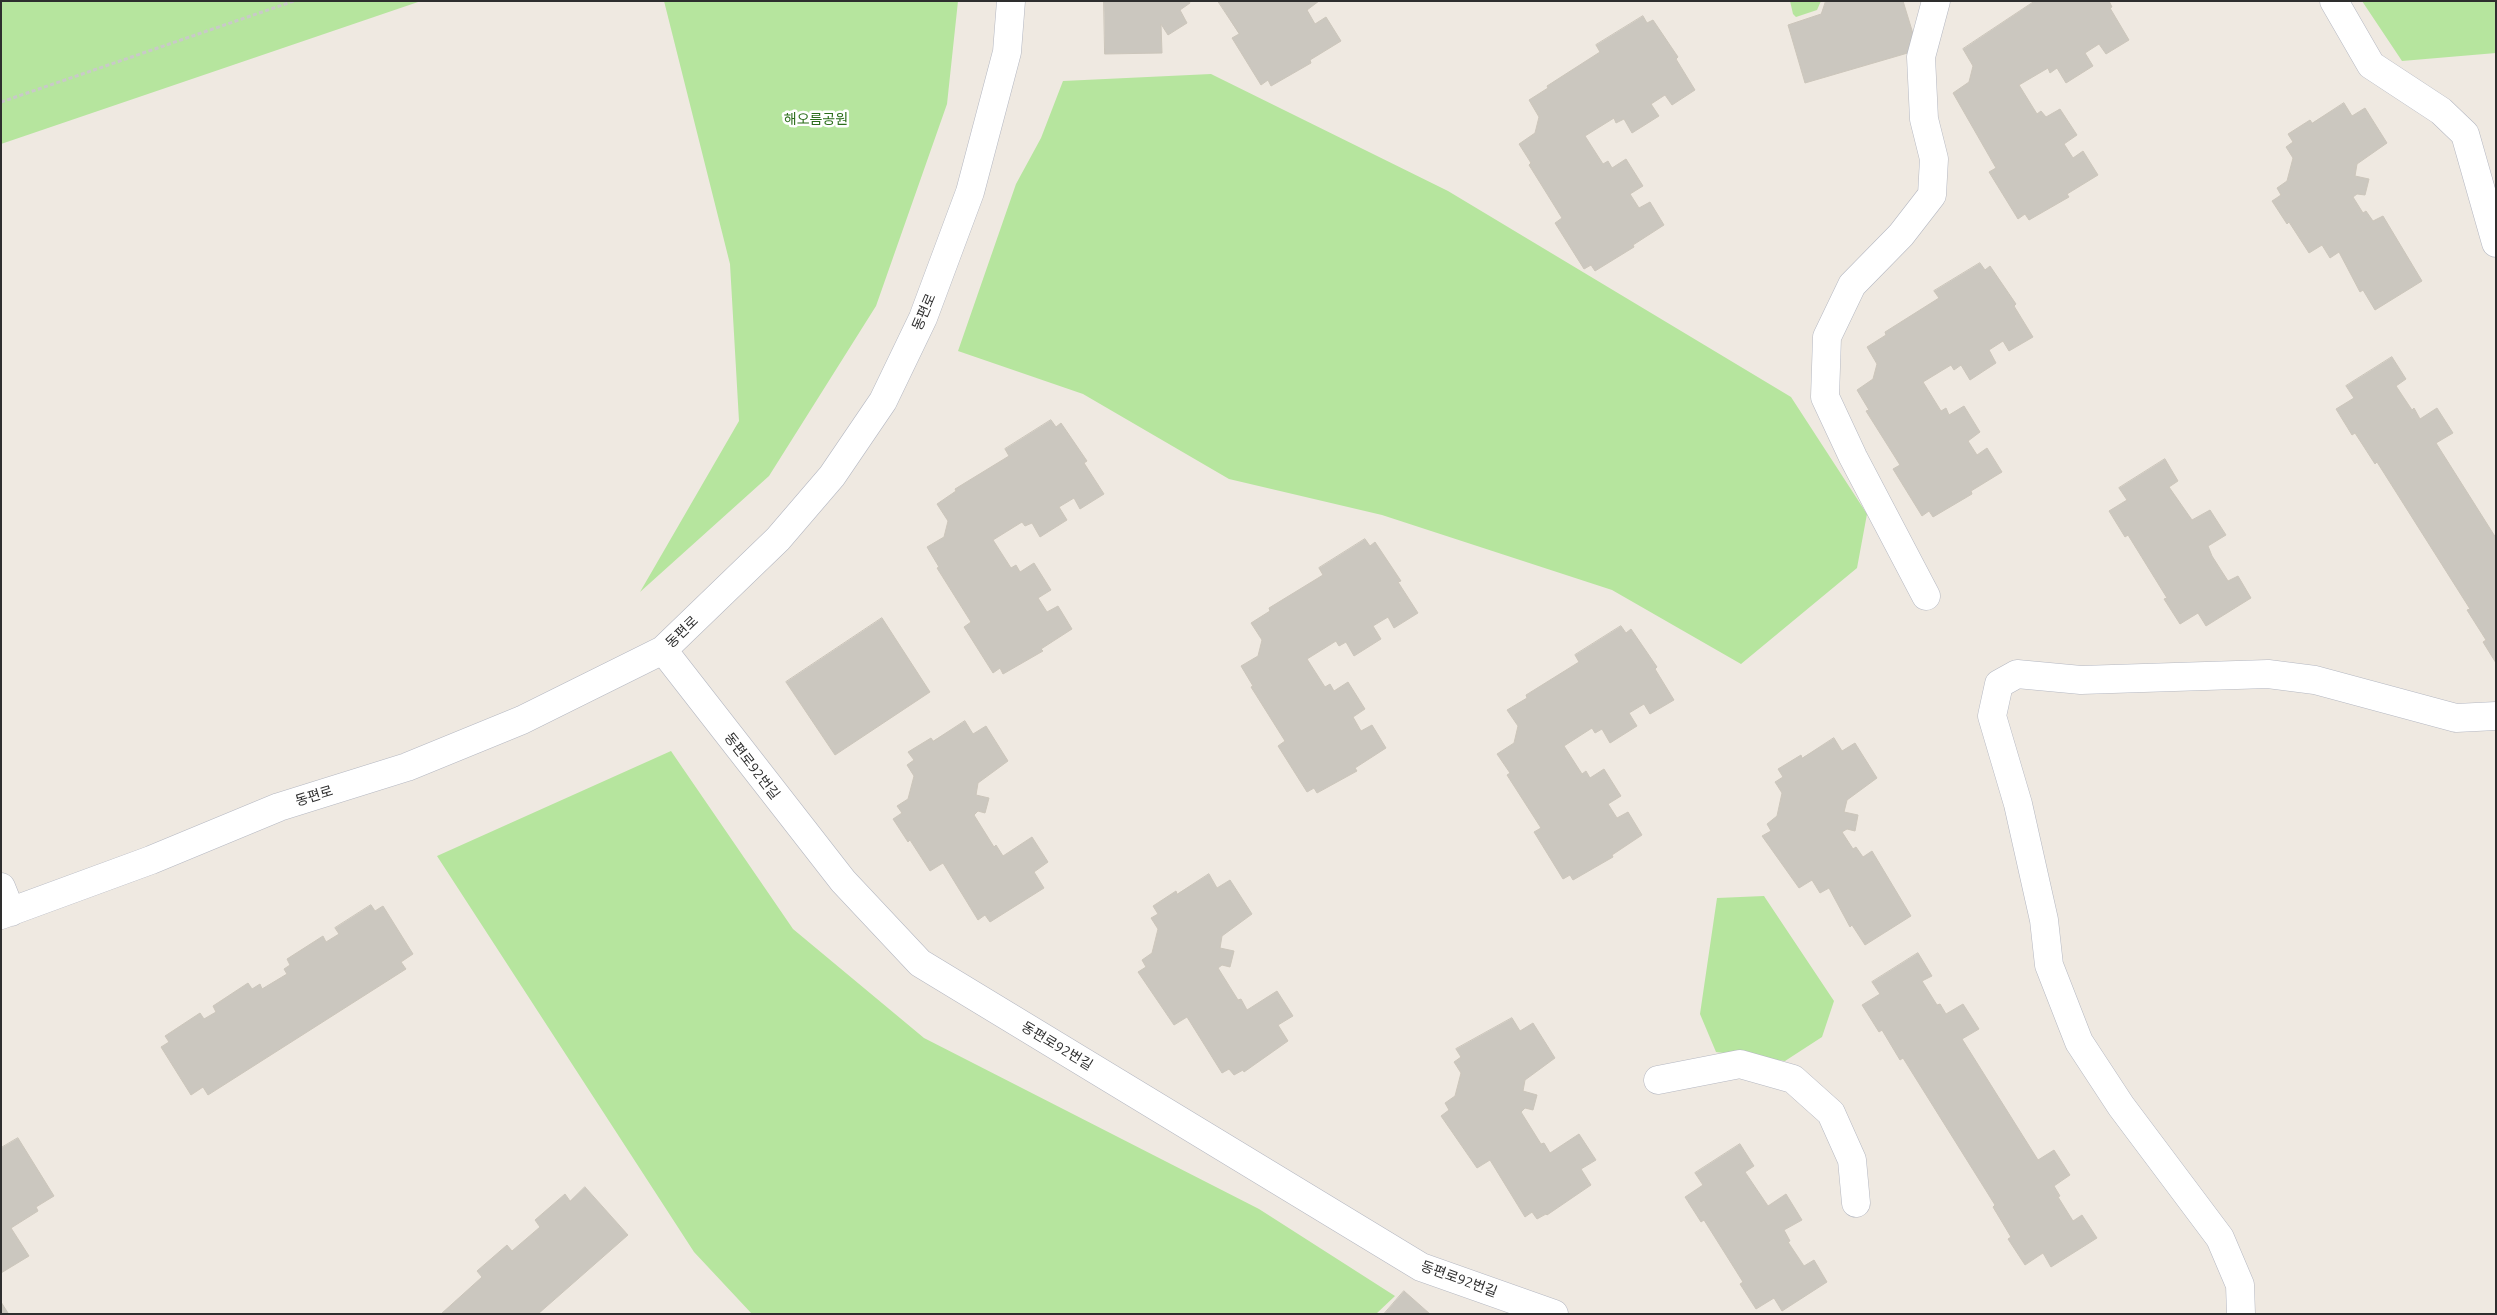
<!DOCTYPE html>
<html>
<head>
<meta charset="utf-8">
<style>
	body { margin:0 }
	#map { position:relative; width:2497px; height:1315px; overflow:hidden; background:#efe9e1; font-family:Ubuntu,sans-serif }
	canvas { display:block }
	.frame { position:absolute; inset:0; border:2px solid #2e2e2e; pointer-events:none }
</style>
</head>
<body>
<div id="map">
<canvas width="2497" height="1315"></canvas>
<div class="frame"></div>
</div>
<script>
const context = document.querySelector('canvas').getContext('2d');
context.lineJoin = 'round';
function paint(path, color) {
  context.fillStyle = color;
  context.fill(path, 'evenodd');
}
function stroke(path, color, width, dash) {
  context.strokeStyle = color;
  context.lineWidth = width;
  context.lineCap = dash ? 'butt' : 'round';
  context.setLineDash(dash || []);
  context.stroke(path);
}
function label(font, color, halo, rows, align = 'center') {
  context.font = font + ' Ubuntu,"Noto Sans KR",sans-serif';
  context.lineWidth = 5;
  context.setLineDash([]);
  context.textBaseline = 'middle';
  context.strokeStyle = halo;
  context.fillStyle = color;
  for (const [text, x, y, turn = 0] of rows) {
    context.save();
    context.translate(x, y);
    context.rotate((+turn || 0) * Math.PI / 180);
    context.textAlign = isNaN(turn) ? turn : align;
    if (halo) context.strokeText(text, 0, 0);
    context.fillText(text, 0, 0);
    context.restore();
  }
}
const green = new Path2D(`
	M1,1H421L1,144Z
	M664,1H958L947,104L876,306L769,476L640,592L739,421L730,264Z
	M1790,1H1821L1817,10L1796,17L1793,14Z
	M2362,1H2496V53L2402,61Z
	M1211,74L1448,191L1791,397L1867,514L1857,568L1741,664L1612,590L1382,515L1229,479L1083,394L958,351L1016,184L1041,138L1063,81Z
	M671,751L793,929L924,1038L1259,1209L1395,1296L1376,1314H752L694,1252L437,856Z
	M1764,896L1834,1001L1822,1037L1785,1061L1716,1052L1700,1014L1717,898Z`);
const building = new Path2D(`
	M1104,1H1189L1190,3L1180,10L1187,23L1168,35L1161,24L1162,53L1105,54Z
	M1218,1H1319L1307,10L1315,24L1326,17L1341,41L1310,60L1311,63L1271,86L1268,80L1261,85L1232,38L1239,34Z
	M1826,1H1903L1918,50L1805,83L1788,25L1821,14Z
	M2035,1H2109L2112,7L2110,8L2129,40L2106,54L2099,44L2085,53L2093,66L2066,83L2057,68L2050,73L2048,68L2019,85L2037,114L2041,111L2046,117L2060,109L2077,135L2064,144L2073,158L2083,151L2098,175L2067,194L2069,197L2029,220L2025,214L2018,219L1989,172L1996,168L1953,93L1969,82L1973,66L1963,49Z
	M1643,16L1647,23L1653,20L1678,57L1676,59L1695,90L1672,105L1665,95L1651,104L1659,116L1632,133L1624,119L1616,123L1614,118L1585,136L1603,164L1608,161L1612,168L1626,159L1643,186L1630,194L1639,208L1650,202L1664,225L1633,245L1634,247L1595,271L1591,265L1584,269L1555,223L1562,218L1529,165L1531,163L1519,144L1535,133L1539,117L1529,100L1548,88L1547,86L1600,52L1596,45Z
	M2344,103L2352,116L2365,108L2387,143L2357,164L2355,176L2369,179L2365,195L2357,194L2353,197L2363,213L2366,211L2373,221L2383,216L2422,281L2375,310L2363,290L2360,292L2339,252L2330,258L2322,245L2309,253L2289,222L2287,224L2272,201L2281,195L2277,188L2287,181L2293,158L2286,147L2293,142L2288,134L2310,120L2312,123Z
	M1980,263L1985,270L1990,266L2016,304L2014,306L2033,337L2009,351L2003,341L1989,350L1996,363L1970,380L1961,365L1954,370L1951,365L1923,382L1941,411L1946,408L1949,415L1964,406L1980,432L1968,441L1977,455L1987,448L2002,472L1971,491L1972,494L1933,517L1929,511L1922,516L1893,469L1900,465L1866,411L1869,410L1857,390L1873,379L1877,364L1867,347L1886,335L1885,332L1939,298L1934,291Z
	M2392,357L2406,379L2396,386L2412,410L2414,408L2420,419L2437,408L2453,433L2436,443L2496,538V663L2483,642L2486,640L2467,610L2470,609L2377,462L2375,464L2355,433L2352,435L2336,409L2354,398L2346,386Z
	M1051,420L1056,427L1061,423L1087,461L1084,463L1104,494L1080,509L1074,498L1059,507L1067,520L1040,537L1032,523L1025,526L1022,522L993,540L1011,568L1016,565L1020,572L1034,563L1051,590L1038,598L1047,612L1058,606L1072,629L1041,649L1043,651L1003,674L1000,668L993,673L964,627L971,622L937,568L939,567L927,547L944,537L948,521L937,504L956,491L955,489L1009,456L1005,449Z
	M2165,459L2178,481L2169,487L2192,520L2210,510L2226,535L2208,546L2212,556L2228,581L2238,576L2251,598L2206,626L2198,613L2180,624L2164,599L2167,598L2128,535L2125,537L2109,511L2127,500L2119,488Z
	M1365,539L1370,546L1375,542L1401,581L1398,582L1418,613L1394,628L1388,617L1373,626L1381,639L1354,656L1346,642L1339,646L1336,641L1307,659L1325,687L1330,684L1334,691L1348,682L1365,709L1353,717L1361,731L1372,725L1386,748L1355,768L1357,771L1317,793L1314,788L1307,792L1278,746L1285,741L1251,687L1253,686L1241,666L1258,656L1262,640L1251,623L1270,611L1269,608L1323,575L1319,568Z
	M882,618L930,692L835,755L786,682Z
	M1621,626L1626,633L1631,629L1657,667L1655,669L1674,700L1650,714L1644,704L1629,713L1637,726L1610,743L1602,729L1595,733L1592,728L1564,746L1582,774L1586,771L1590,778L1604,769L1621,796L1608,804L1617,818L1628,812L1642,835L1612,855L1613,857L1573,880L1570,875L1563,879L1534,832L1541,828L1507,775L1510,773L1497,754L1514,743L1518,726L1507,710L1527,698L1526,695L1579,662L1575,655Z
	M965,721L973,734L986,726L1008,761L978,783L976,795L989,798L985,813L978,811L974,815L994,847L996,845L1003,856L1032,837L1048,862L1034,872L1044,888L990,922L985,915L978,920L943,863L930,871L910,840L908,842L893,819L902,813L897,806L908,799L914,776L907,765L914,760L908,752L931,738L933,741Z
	M1834,738L1842,751L1855,743L1877,778L1847,800L1844,812L1858,815L1855,831L1847,829L1842,832L1853,849L1856,847L1863,857L1872,851L1911,916L1865,945L1852,925L1850,927L1829,888L1820,893L1812,880L1799,888L1762,836L1771,831L1767,824L1777,816L1782,793L1775,782L1783,777L1778,769L1801,755L1802,758Z
	M1209,874L1217,888L1230,880L1252,914L1222,936L1220,948L1234,951L1230,967L1222,965L1218,968L1238,1000L1241,999L1247,1010L1277,991L1293,1016L1278,1025L1288,1041L1244,1072L1243,1070L1234,1075L1229,1069L1222,1073L1187,1017L1174,1025L1138,972L1146,967L1142,960L1152,953L1158,929L1151,918L1158,914L1153,906L1176,891L1177,894Z
	M371,905L375,911L383,906L413,954L401,962L406,969L208,1095L203,1087L191,1095L161,1047L169,1042L165,1036L200,1013L204,1019L216,1012L213,1006L248,983L252,989L260,984L262,989L287,974L284,969L290,965L287,959L323,936L326,942L339,934L335,928Z
	M1918,953L1932,976L1922,981L1937,1005L1940,1004L1946,1014L1963,1004L1979,1029L1962,1039L2038,1160L2054,1150L2070,1175L2054,1186L2060,1196L2058,1197L2073,1221L2082,1215L2097,1238L2051,1267L2043,1253L2025,1265L2008,1239L2011,1237L1993,1207L1995,1205L1903,1058L1900,1060L1882,1030L1879,1032L1862,1005L1880,994L1872,982Z
	M1512,1018L1520,1031L1533,1023L1555,1058L1525,1080L1523,1091L1537,1095L1533,1110L1525,1108L1521,1112L1541,1144L1544,1143L1550,1153L1579,1134L1596,1160L1581,1169L1591,1185L1547,1215L1546,1214L1537,1219L1532,1212L1525,1217L1490,1160L1477,1168L1441,1116L1449,1110L1445,1103L1455,1096L1461,1073L1454,1062L1461,1057L1456,1049Z
	M18,1138L54,1196L36,1207L38,1211L11,1228L29,1256L1,1273V1148Z
	M1740,1144L1754,1166L1745,1172L1768,1206L1786,1194L1802,1220L1784,1230L1790,1241L1788,1242L1804,1266L1814,1260L1827,1282L1782,1311L1774,1298L1756,1309L1740,1284L1743,1282L1704,1220L1701,1222L1685,1197L1703,1185L1695,1173Z
	M585,1187L628,1235L538,1314H441L482,1277L477,1271L507,1245L512,1251L540,1227L535,1220L565,1194L570,1201Z
	M1404,1291L1430,1314H1384Z
	M1,1302L8,1313L7,1314H1Z`);
const path = new Path2D(`
	M1,102L294,1`);
const minor = new Path2D(`
	M2334,1L2371,65L2441,111L2465,134L2496,243
	M1926,596L1853,457L1825,397L1827,337L1852,285L1901,235L1932,195L1934,159L1924,119L1921,57L1936,1
	M663,650L843,881L920,963L1421,1267L1554,1314
	M1,887L11,912
	M1,915L151,860L279,807L407,767L522,720L663,650L778,539L832,476L883,401L923,318L970,192L1007,52L1011,1
	M1658,1080L1740,1064L1793,1079L1831,1113L1852,1160L1856,1203
	M2241,1314L2240,1285L2220,1238L2121,1106L2079,1042L2049,965L2044,920L2018,804L1992,716L1999,684L2017,674L2081,680L2268,674L2315,680L2456,718L2496,716`);
const parkNames = [
	["해오름공원",816,119]
];
const streetNames = [
	["동편로",924,312,-67],
	["동편로",682,632,-44],
	["동편로92번길",752,766,52],
	["동편로",314,796,-17],
	["동편로92번길",1057,1046,31],
	["동편로92번길",1459,1279,20]
];
paint(green, '#b6e59e');
paint(building, '#cbc7bf');
stroke(building, '#cbc5ba', 1);
stroke(minor, '#b4b7c1', 29);
stroke(path, '#c9c9c9', 3, [4, 2.5]);
stroke(minor, '#fff', 28);
label('14px', '#2c6e1b', '#fff', parkNames);
label('14px', '#2e2e2e', '#fff', streetNames);
</script>
</body>
</html>
